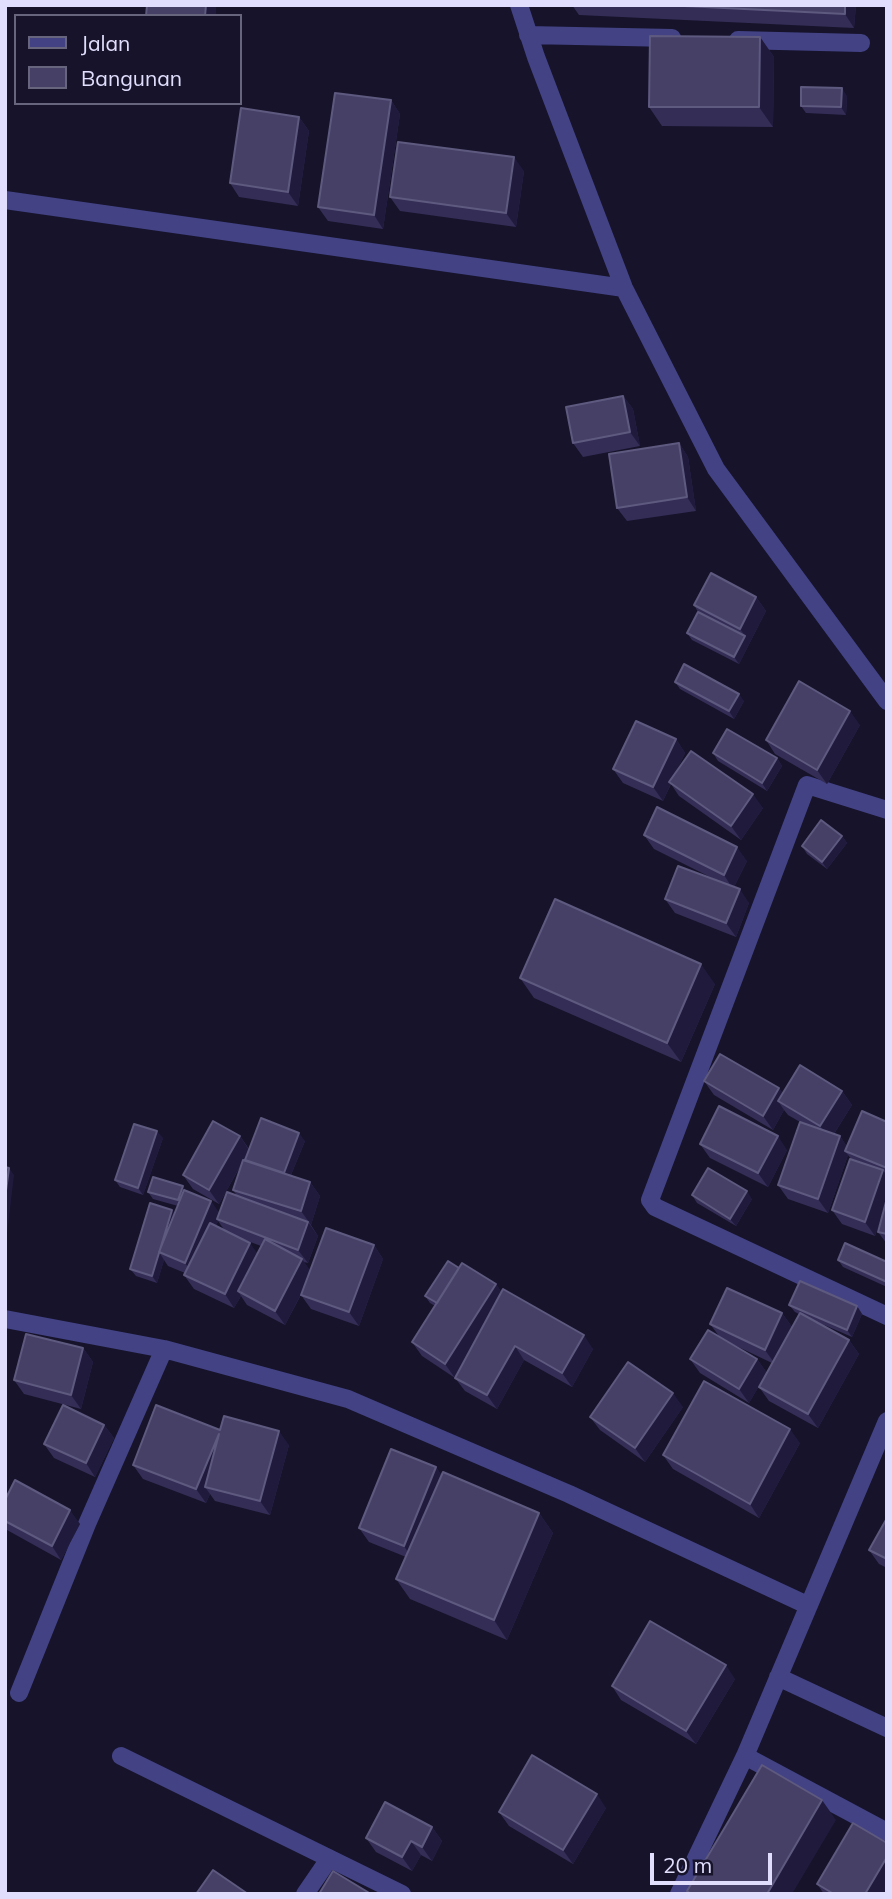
<!DOCTYPE html>
<html>
<head>
<meta charset="utf-8">
<style>
	body { margin:0 }
	#map { position:relative; width:892px; height:1899px; overflow:hidden; background:#16132a; font-family:Mulish,sans-serif }
	canvas { display:block }
	.frame { position:absolute; inset:0; border:7px solid #e0defc; pointer-events:none }
	.legend { position:absolute; left:14px; top:14px; width:228px; height:91px; box-sizing:border-box; background:#16132a; border:2px solid #67647e; margin:0; padding:9px 12px; list-style:none; font-size:21px; color:#e0defc }
	.legend li { display:flex; align-items:center; gap:14px; height:35px }
	.legend b { width:35px; border:2px solid #67647e }
	.scale { position:absolute; left:650px; top:1853px; width:122px; height:32px; box-sizing:border-box; border:4px solid #e0defc; border-top:0; padding-left:9px; font-size:21px; line-height:24px; white-space:nowrap; color:#e0defc; -webkit-text-stroke:5px #16132a; paint-order:stroke }
</style>
</head>
<body>
<div id="map">
<canvas width="892" height="1899"></canvas>
<div class="frame"></div>
<ul class="legend">
<li><b style="height:9px;background:#424285"></b>Jalan</li>
<li><b style="height:19px;background:#464067"></b>Bangunan</li>
</ul>
<div class="scale">20 m</div>
</div>
<script>
const context = document.querySelector('canvas').getContext('2d');
context.lineJoin = 'round';
function stroke(path, color, width, dash) {
  context.strokeStyle = color;
  context.lineWidth = width;
  context.lineCap = dash ? 'butt' : 'round';
  context.setLineDash(dash || []);
  context.stroke(path);
}
function paint(path, color) {
  context.fillStyle = color;
  context.fill(path, 'evenodd');
}
const street = new Path2D(`
	M519,5L536,57L624,288L716,469L887,701
	M528,35L672,38
	M738,40L861,43
	M5,200L624,288
	M887,810L807,785L650,1200L655,1207L887,1316
	M5,1319L164,1349L348,1399L569,1494L807,1605
	M778,1677L887,1728
	M19,1693L87,1524L164,1349
	M121,1756L402,1894
	M745,1756L887,1832
	M305,1894L329,1859
	M679,1894L745,1756L887,1421`);
const wall = new Path2D(`
	M572,5H856L854,28L579,15Z
	M760,37L774,57L773,127L662,126L649,107Z
	M847,96L846,115L806,113L801,106Z
	M391,100L400,114L383,229L328,221L318,207Z
	M299,117L309,131L298,206L239,197L230,183Z
	M524,171L516,227L400,211L390,197Z
	M623,396L633,409L640,446L583,457L573,443Z
	M679,443L688,457L696,511L627,521L617,508Z
	M756,597L766,611L739,664L692,640L687,633L698,612L694,605Z
	M675,682L744,701L734,719L680,689Z
	M860,725L827,784L775,754L766,740Z
	M676,739L685,753L676,772L763,808L741,840L679,796L671,784L663,801L623,783L613,769Z
	M713,753L777,758L782,766L767,791L718,761Z
	M644,835L747,861L734,887L749,903L736,937L675,913L665,899L718,881L654,849Z
	M842,836L847,843L827,869L807,854L802,846Z
	M520,978L715,984L681,1062L534,998Z
	M704,1081L779,1088L783,1094L842,1091L852,1105L834,1134L840,1136L847,1147L887,1122V1244L878,1232L883,1212L875,1236L842,1224L832,1210L851,1159L848,1155L828,1213L788,1199L778,1185L800,1122L788,1115L784,1110L773,1130L714,1095Z
	M240,1136L249,1149L305,1141L291,1175L310,1182L320,1196L311,1225L318,1236L308,1263L304,1262L310,1271L374,1245L383,1259L359,1326L311,1309L301,1295L303,1291L285,1325L247,1305L241,1296L234,1308L194,1289L184,1275L185,1273L168,1266L164,1260L157,1283L136,1276L130,1269L172,1210L174,1214L178,1206L153,1199L148,1192L186,1191L219,1212L237,1196L233,1190L241,1165L219,1204L193,1189L183,1175ZM218,1221L225,1231L216,1226ZM240,1238L261,1246L257,1253Z
	M163,1138L143,1195L120,1187L115,1180Z
	M700,1144L787,1150L768,1187L710,1158Z
	M692,1195L752,1199L736,1226L697,1203Z
	M838,1260L887,1262V1287L843,1267Z
	M459,1268L496,1284L501,1292L593,1349L572,1387L524,1360L497,1409L465,1391L455,1378L422,1356L412,1342L435,1306L430,1303L425,1296Z
	M789,1305L857,1306L862,1314L852,1337L815,1321L849,1340L859,1354L818,1428L769,1401L759,1387L766,1374L749,1403L700,1373L690,1359L719,1336L710,1324L782,1313L792,1327L799,1314L795,1312ZM728,1342L772,1363L767,1373L757,1359Z
	M83,1348L93,1362L81,1409L24,1394L14,1380Z
	M683,1407L645,1462L600,1430L590,1417Z
	M104,1425L114,1438L95,1477L54,1458L44,1444Z
	M220,1430L289,1445L270,1515L215,1501L210,1494L206,1503L143,1479L133,1465Z
	M800,1443L759,1518L673,1469L663,1455Z
	M436,1467L441,1475L539,1513L553,1533L507,1640L410,1599L396,1579L406,1557L369,1542L359,1528Z
	M5,1500L80,1524L61,1560L7,1530L5,1529Z
	M887,1518V1568L879,1564L869,1550Z
	M735,1679L696,1744L621,1700L612,1686Z
	M606,1808L573,1864L509,1826L499,1812Z
	M432,1827L442,1841L432,1861L421,1855L412,1871L376,1852L366,1838Z
	M817,1884L883,1894H824Z`);
const shadedWall = new Path2D(`
	M206,5H216V16H205Z
	M845,5H856L854,28L845,14Z
	M760,37L774,57L773,127L759,107Z
	M842,88L847,96L846,115L841,107Z
	M391,100L400,114L383,229L374,215Z
	M299,117L309,131L298,206L288,192Z
	M514,157L524,171L516,227L506,213Z
	M623,396L633,409L640,446L630,432Z
	M679,443L688,457L696,511L687,497Z
	M756,597L766,611L739,664L734,657L745,636L740,629Z
	M739,694L744,701L734,719L729,711Z
	M850,711L860,725L827,784L817,770Z
	M676,739L685,753L663,801L653,787Z
	M777,758L782,766L767,791L762,783Z
	M753,794L763,808L741,840L731,826Z
	M842,836L847,843L827,869L822,862Z
	M737,847L747,861L733,889L724,875Z
	M740,889L749,903L736,937L726,923Z
	M701,964L715,984L681,1062L667,1043Z
	M779,1088L789,1102L778,1101L784,1110L773,1130L763,1116Z
	M842,1091L852,1105L830,1140L820,1126Z
	M157,1131L163,1138L143,1195L138,1188Z
	M299,1133L305,1141L288,1182L283,1175Z
	M240,1136L249,1150L219,1204L209,1190Z
	M778,1136L787,1150L768,1187L758,1173Z
	M840,1136L849,1150L845,1151L848,1155L828,1213L818,1199Z
	M9,1168L14,1175L7,1234L5,1231V1198Z
	M883,1170L887,1176V1202L875,1236L865,1222Z
	M310,1182L320,1196L311,1225L301,1211Z
	M183,1186L188,1194L183,1208L178,1200Z
	M747,1191L752,1199L736,1226L730,1219Z
	M211,1201L221,1215L217,1219L218,1221L195,1277L185,1263Z
	M172,1210L177,1217L159,1252Z
	M308,1222L318,1236L308,1263L298,1250Z
	M250,1243L260,1257L238,1291L241,1296L234,1308L225,1294Z
	M374,1245L383,1259L359,1326L349,1312Z
	M159,1252L164,1260L157,1283L152,1276Z
	M302,1259L312,1273L285,1325L275,1311Z
	M496,1284L506,1298L455,1378L445,1364Z
	M857,1306L862,1314L852,1337L847,1330Z
	M782,1313L792,1327L775,1364L765,1350Z
	M584,1335L593,1349L572,1387L562,1373Z
	M849,1340L859,1354L818,1428L808,1414Z
	M515,1346L524,1360L497,1409L487,1395Z
	M83,1348L93,1362L81,1409L71,1395Z
	M757,1359L767,1373L749,1403L739,1389Z
	M673,1393L683,1407L645,1462L635,1448Z
	M104,1425L114,1438L95,1477L86,1463Z
	M790,1429L800,1443L759,1518L750,1504Z
	M279,1431L289,1445L270,1515L260,1501Z
	M219,1434L205,1487L210,1494L206,1503L196,1489Z
	M436,1467L446,1481L413,1560L404,1546Z
	M70,1510L80,1524L61,1560L52,1546Z
	M539,1513L553,1533L507,1640L494,1620Z
	M726,1665L735,1679L696,1744L686,1731Z
	M597,1794L606,1808L573,1864L563,1850Z
	M822,1800L836,1820L792,1894H767Z
	M432,1827L442,1841L432,1861L422,1847Z
	M411,1841L421,1855L412,1871L402,1857Z
	M887,1857V1888L883,1894H865Z`);
const building = new Path2D(`
	M147,5H206L205,16H146Z
	M664,5H845V14Z
	M650,36L760,37L759,107H649Z
	M801,87L842,88L841,107L801,106Z
	M335,93L391,100L374,215L318,207Z
	M241,108L299,117L288,192L230,183Z
	M398,142L514,157L506,213L390,197Z
	M623,396L630,432L573,443L566,407Z
	M679,443L687,497L617,508L609,454Z
	M711,573L756,597L740,629L694,605Z
	M698,612L745,636L734,657L687,633Z
	M684,664L739,694L729,711L675,682Z
	M799,681L850,711L817,770L766,740Z
	M636,721L676,739L653,787L613,769Z
	M727,729L777,758L762,783L713,753Z
	M691,751L753,794L731,826L669,782Z
	M657,807L737,847L724,875L644,835Z
	M821,820L842,836L822,862L802,846Z
	M678,866L740,889L726,923L665,899Z
	M555,899L701,964L667,1043L520,978Z
	M720,1054L779,1088L763,1116L704,1081Z
	M800,1065L842,1091L820,1126L778,1101Z
	M719,1106L778,1136L758,1173L700,1144Z
	M862,1111L887,1122V1168L845,1151Z
	M261,1118L299,1133L284,1173L245,1160Z
	M213,1121L240,1136L209,1190L183,1175Z
	M800,1122L840,1136L818,1199L778,1185Z
	M134,1124L157,1131L138,1188L115,1180Z
	M850,1159L883,1170L865,1222L832,1210Z
	M243,1160L310,1182L301,1211L233,1190Z
	M5,1167L9,1168L5,1198Z
	M708,1168L747,1191L730,1219L692,1195Z
	M153,1177L183,1186L178,1200L148,1192Z
	M184,1190L211,1201L185,1263L159,1252Z
	M227,1192L308,1222L298,1250L217,1219Z
	M887,1198V1234L878,1232Z
	M150,1203L172,1210L152,1276L130,1269Z
	M210,1223L250,1243L225,1294L184,1275Z
	M326,1228L374,1245L349,1312L301,1295Z
	M265,1239L302,1259L275,1311L238,1291Z
	M845,1243L887,1262V1282L838,1260Z
	M448,1261L459,1268L437,1303L425,1296Z
	M462,1263L496,1284L445,1364L412,1342Z
	M800,1281L857,1306L847,1330L789,1305Z
	M727,1288L782,1313L765,1350L710,1324Z
	M503,1289L584,1335L562,1373L515,1346L487,1395L455,1378Z
	M800,1313L849,1340L808,1414L759,1387Z
	M708,1330L757,1359L739,1389L690,1359Z
	M26,1334L83,1348L71,1395L14,1380Z
	M628,1362L673,1393L635,1448L590,1417Z
	M704,1381L790,1429L750,1504L663,1455Z
	M63,1405L104,1425L86,1463L44,1444Z
	M156,1405L220,1430L224,1416L279,1431L260,1501L205,1487L219,1434L196,1489L133,1465Z
	M391,1449L436,1467L404,1546L359,1528Z
	M443,1472L539,1513L494,1620L396,1579Z
	M15,1480L70,1510L52,1546L5,1521V1500Z
	M887,1518V1559L869,1550Z
	M650,1621L726,1665L686,1731L612,1686Z
	M532,1755L597,1794L563,1850L499,1812Z
	M762,1765L822,1800L767,1894H691L687,1891Z
	M385,1802L432,1827L422,1847L411,1841L402,1857L366,1838Z
	M853,1823L887,1843V1857L865,1894H834L817,1884Z
	M213,1870L248,1894H196Z
	M333,1871L371,1894H319Z`);
stroke(street, '#424285', 18);
paint(wall, '#342d56');
paint(shadedWall, '#201b3d');
paint(building, '#464067');
stroke(building, '#5e597f', 2);
</script>
</body>
</html>
